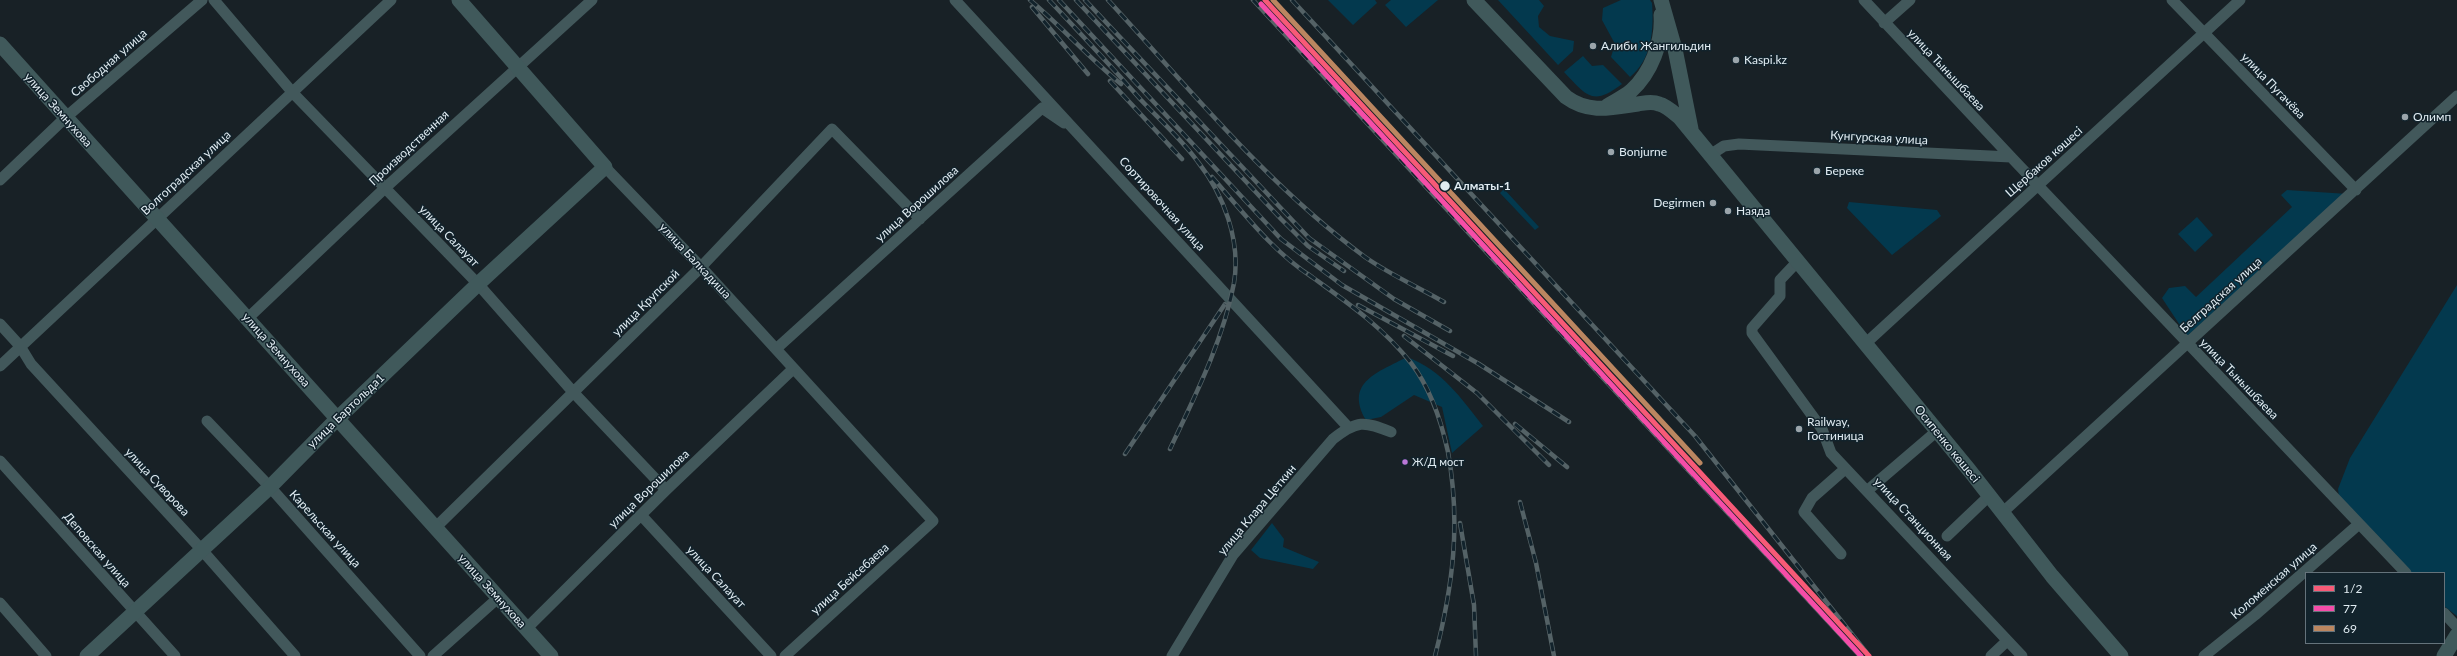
<!DOCTYPE html>
<html>
<head>
<meta charset="utf-8">
<style>
	body { margin:0 }
	#map { position:relative; width:2457px; height:656px; overflow:hidden; background:#182126; font-family:Lato,sans-serif }
	canvas { display:block }
	.legend { position:absolute; left:2305px; top:572px; width:140px; height:72px; box-sizing:border-box; background:#12232c; border:1px solid #65737b; margin:0; padding:5px 7px; list-style:none; font-size:12px; color:#e1ecf2 }
	.legend li { display:flex; align-items:center; gap:8px; height:20px }
	.legend b { width:20px; border:1px solid #65737b }
</style>
</head>
<body>
<div id="map">
<canvas width="2457" height="656"></canvas>
<ul class="legend">
<li><b style="height:5px;background:#f75a77"></b>1/2</li>
<li><b style="height:5px;background:#f54da8"></b>77</li>
<li><b style="height:5px;background:#bb8660"></b>69</li>
</ul>
</div>
<script>
const context = document.querySelector('canvas').getContext('2d');
context.lineJoin = 'round';
function paint(path, color) {
  context.fillStyle = color;
  context.fill(path, 'evenodd');
}
function stroke(path, color, width, dash) {
  context.strokeStyle = color;
  context.lineWidth = width;
  context.lineCap = dash ? 'butt' : 'round';
  context.setLineDash(dash || []);
  context.stroke(path);
}
function label(font, color, halo, rows, align = 'center') {
  context.font = font + ' Lato,sans-serif';
  context.lineWidth = 3;
  context.setLineDash([]);
  context.textBaseline = 'middle';
  context.strokeStyle = halo;
  context.fillStyle = color;
  for (const [text, x, y, turn = 0] of rows) {
    context.save();
    context.translate(x, y);
    context.rotate((+turn || 0) * Math.PI / 180);
    context.textAlign = isNaN(turn) ? turn : align;
    if (halo) context.strokeText(text, 0, 0);
    context.fillText(text, 0, 0);
    context.restore();
  }
}
const green = new Path2D(`
	M1328,0H1375L1377,3L1353,25Z
	M1391,0H1438L1406,27L1385,5Z
	M1498,0H1539L1544,6L1538,16L1539,27L1550,36L1574,41L1573,51L1558,65Z
	M1621,0H1650L1652,3C1654,30 1652,59 1630,77L1611,57L1615,44L1602,20L1603,8Z
	M1583,56L1592,66L1603,65L1622,84C1592,107 1586,95 1564,72Z
	M1504,189L1539,227L1535,230L1500,193Z
	M2287,190L2348,194L2187,336L2162,298L2169,288L2185,286L2196,297L2292,207L2281,195Z
	M1849,202L1937,210L1941,216L1892,255L1847,208Z
	M2197,217L2213,235L2195,252L2178,234Z
	M2457,285V616L2444,606V573H2412L2339,496L2338,489L2350,458Z
	M1407,357C1443,371 1460,397 1483,426L1452,453L1442,407L1414,395L1381,417L1366,420C1344,382 1379,372 1407,357Z
	M1272,523L1284,539L1283,547L1319,562L1313,569L1260,558L1251,550Z`);
const street = new Path2D(`
	M214,0L293,93L478,284L574,393L666,490
	M955,0L1348,427
	M1864,0L2011,157
	M2172,0L2356,190
	M1884,23L1910,0
	M1710,155L1724,146L1739,144L2011,157L2406,573
	M605,167L701,267L933,521L785,656
	M0,180L65,118L202,0
	M1797,262L1780,280V296L1752,328V333L1822,429L1831,453L2022,656
	M247,319L385,188L592,0
	M0,324L20,346L31,364L201,549L295,656
	M1865,344L2240,0
	M776,349L1042,108L1064,123
	M0,366L391,0
	M207,421L270,487L420,656
	M0,461L175,656
	M1868,490L1937,431
	M2002,513L2457,96
	M641,515L771,656
	M435,528L701,267L832,129L920,219
	M1947,536L1989,496
	M1841,554L1804,512L1812,498L1845,469
	M0,603L46,656
	M2444,613L2457,627
	M526,629L666,490L793,369
	M433,656L498,598
	M1172,656L1233,555L1333,439C1357,420 1364,421 1391,432
	M1991,656L2007,641
	M2204,656L2255,615L2359,524`);
const secondary = new Path2D(`
	M1474,0L1566,97C1589,114 1611,108 1638,104C1645,103 1652,101 1659,104C1667,106 1674,113 1680,118L1970,471L2052,576L2121,656
	M1661,0L1675,49L1691,129
	M0,44L551,656
	M1607,106C1615,101 1624,97 1631,91C1651,73 1663,42 1661,15
	M87,656L270,487L337,419L478,284L605,167L459,0
	M2444,656L2457,635`);
const rail = new Path2D(`
	M1030,0C1062,27 1089,58 1121,84
	M1049,0C1080,33 1111,66 1141,100C1160,120 1182,140 1198,162C1224,195 1241,241 1234,283C1223,341 1195,396 1170,449
	M1059,0L1281,239L1342,285L1479,364L1569,422
	M1076,0L1281,219L1308,246L1344,271
	M1085,0L1309,238L1394,299L1450,331
	M1108,0C1189,88 1267,185 1365,257C1389,274 1418,287 1444,302
	M1253,0L1860,656
	M1292,0L1695,436L1866,652
	M1032,7L1088,74
	M1110,81L1182,159
	M1212,177C1243,212 1272,251 1312,277
	M1308,274C1345,301 1382,326 1411,363C1431,389 1441,420 1448,452C1461,524 1453,586 1435,656
	M1358,305L1453,356
	M1404,336L1477,393L1549,465
	M1515,424L1567,467
	M1125,454L1225,304
	M1520,502L1536,563L1554,656
	M1460,523L1474,605L1476,656`);
const rail1 = new Path2D(`
	M1265,0L1869,656`);
const rail2 = new Path2D(`
	M1261,4L1861,656`);
const rail3 = new Path2D(`
	M1273,0L1700,463`);
const markers = [
	[1593,46,4,"#9ba5ab"],
	[1736,60,4,"#9ba5ab"],
	[2405,117,4,"#9ba5ab"],
	[1611,152,4,"#9ba5ab"],
	[1817,171,4,"#9ba5ab"],
	[1445,186,5.5,"#e1ecf2"],
	[1713,203,4,"#9ba5ab"],
	[1728,211,4,"#9ba5ab"],
	[1799,429,4,"#9ba5ab"],
	[1405,462,3.5,"#ba77d6"]
];
const busNames = [
	["Ж/Д мост",1412,462]
];
const poiNames = [
	["Алиби Жангильдин",1601,46],
	["Kaspi.kz",1744,60],
	["Олимп",2413,117],
	["Bonjurne",1619,152],
	["Береке",1825,171],
	["Degirmen",1705,203,"right"],
	["Наяда",1736,211],
	["Railway,",1807,422],
	["Гостиница",1807,436]
];
const streetNames = [
	["Свободная улица",109,63,-41],
	["улица Тынышбаева",1946,70,47],
	["улица Пугачёва",2273,86,46],
	["улица Земнухова",58,110,48],
	["Кунгурская улица",1879,138,3],
	["Производственная",409,148,-43],
	["Щербаков көшесі",2044,162,-42],
	["Волгоградская улица",186,173,-43],
	["улица Ворошилова",917,204,-42],
	["Сортировочная улица",1162,204,48],
	["улица Салауат",449,236,46],
	["улица Балкадиша",695,261,47],
	["Белградская улица",2221,295,-42],
	["улица Крупской",646,303,-45],
	["улица Земнухова",276,350,48],
	["улица Тынышбаева",2239,379,46],
	["улица Бартольда1",346,411,-44],
	["Осипенко көшесі",1947,444,51],
	["улица Суворова",157,482,47],
	["улица Ворошилова",649,489,-44],
	["улица Клара Цеткин",1257,510,-50],
	["улица Станционная",1913,519,47],
	["Карельская улица",325,529,48],
	["Деповская улица",97,550,49],
	["улица Салауат",716,577,47],
	["улица Бейсебаева",850,579,-42],
	["Коломенская улица",2274,581,-41],
	["улица Земнухова",492,591,48]
];
const stopNames = [
	["Алматы-1",1454,186]
];
paint(green, '#03394e');
stroke(street, '#42585b', 11);
stroke(secondary, '#40595b', 15);
stroke(rail, '#546266', 4.5);
stroke(rail, '#12232c', 3, [9]);
stroke(rail1, '#f75a77', 5);
stroke(rail2, '#f54da8', 5);
stroke(rail3, '#bb8660', 5);
for (const [x, y, r, color] of markers) {
  const dot = new Path2D();
  dot.arc(x, y, r, 0, 2 * Math.PI);
  context.fillStyle = color;
  context.fill(dot);
  stroke(dot, '#12232c', 1.5);
}
label('11px', '#e1ecf2', '#12232c', busNames, 'left');
label('12px', '#e1ecf2', '#12232c', poiNames, 'left');
label('12px', '#e1ecf2', '#12232c', streetNames);
label('bold 12px', '#e1ecf2', '#12232c', stopNames, 'left');
</script>
</body>
</html>
